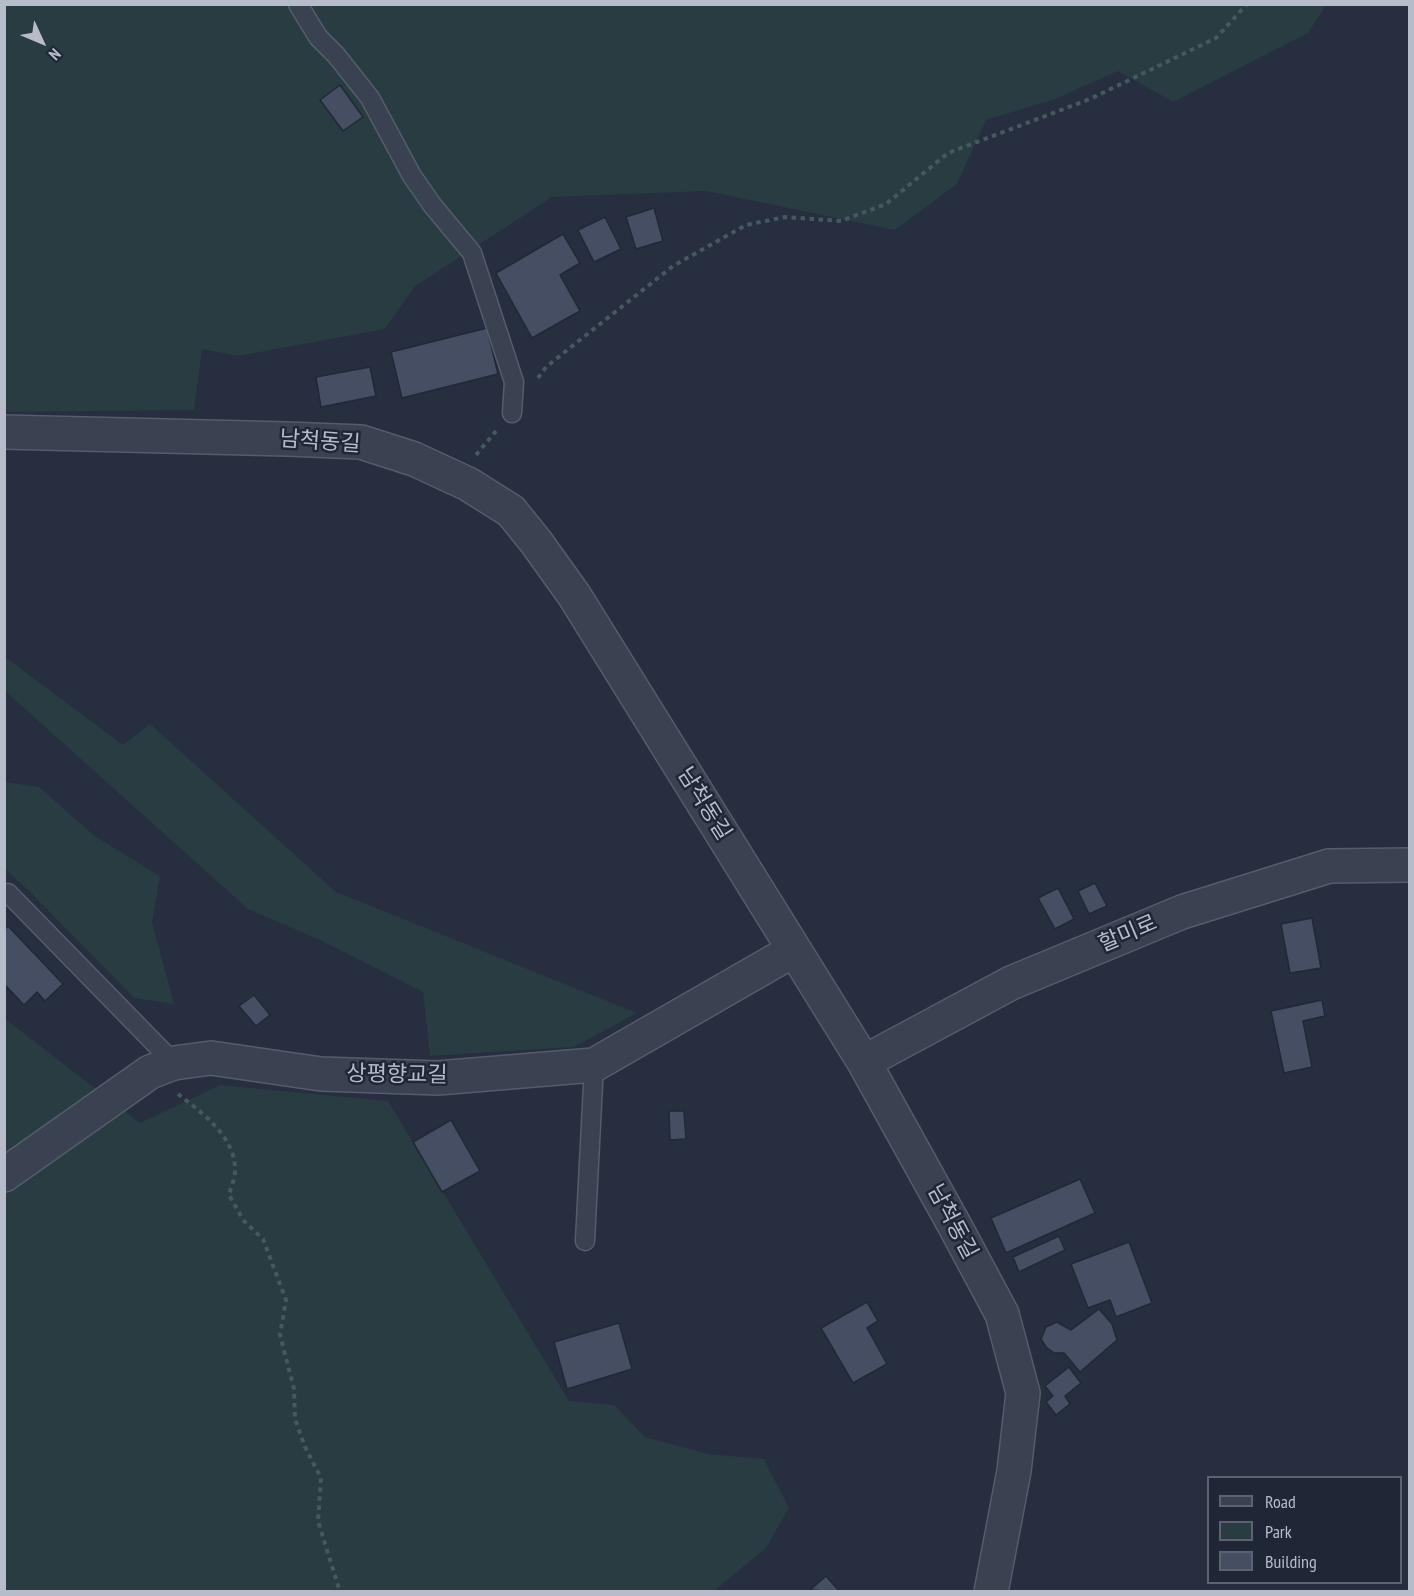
<!DOCTYPE html>
<html>
<head>
<meta charset="utf-8">
<style>
	body { margin:0 }
	#map { position:relative; width:1414px; height:1596px; overflow:hidden; background:#262e40; font-family:"PT Sans Narrow",sans-serif }
	canvas { display:block }
	.frame { position:absolute; inset:0; border:6px solid #b7bccb; pointer-events:none }
	.legend { position:absolute; left:1207px; top:1476px; width:195px; height:108px; box-sizing:border-box; background:#1f2635; border:2px solid #5c6271; margin:0; padding:8px 10px; list-style:none; font-size:18px; color:#b7bccb }
	.legend li { display:flex; align-items:center; gap:12px; height:30px }
	.legend b { width:30px; border:2px solid #5c6271 }
	.north { position:absolute; left:12px; top:12px; width:60px; height:60px; -webkit-text-stroke:4px #1f2635; paint-order:stroke; rotate:134deg; font-size:16px; font-weight:700; line-height:24px; text-align:center; color:#b7bccb }
	.north::after { content:''; display:block; margin:auto; width:21px; height:27px; background:#b7bccb; clip-path:polygon(50% 0,100% 100%,50% 72%,0 100%) }
</style>
</head>
<body>
<div id="map">
<canvas width="1414" height="1596"></canvas>
<div class="frame"></div>
<ul class="legend">
<li><b style="height:8px;background:#3a4150"></b>Road</li>
<li><b style="height:16px;background:#283c41"></b>Park</li>
<li><b style="height:16px;background:#454e62"></b>Building</li>
</ul>
<div class="north">N</div>
</div>
<script>
const context = document.querySelector('canvas').getContext('2d');
context.lineJoin = 'round';
function paint(path, color) {
  context.fillStyle = color;
  context.fill(path, 'evenodd');
}
function stroke(path, color, width, dash) {
  context.strokeStyle = color;
  context.lineWidth = width;
  context.lineCap = dash ? 'butt' : 'round';
  context.setLineDash(dash || []);
  context.stroke(path);
}
function label(font, color, halo, rows, align = 'center') {
  context.font = font + ' "PT Sans Narrow","Noto Sans KR",sans-serif';
  context.lineWidth = 5;
  context.setLineDash([]);
  context.textBaseline = 'middle';
  context.strokeStyle = halo;
  context.fillStyle = color;
  for (const [text, x, y, turn = 0] of rows) {
    context.save();
    context.translate(x, y);
    context.rotate((+turn || 0) * Math.PI / 180);
    context.textAlign = isNaN(turn) ? turn : align;
    if (halo) context.strokeText(text, 0, 0);
    context.fillText(text, 0, 0);
    context.restore();
  }
}
const green = new Path2D(`
	M4,5H1326L1308,33L1173,102L1118,71L1055,99L986,120L957,184L895,230L706,191L552,197L414,287L385,329L238,356L202,349L194,410L5,412Z
	M5,657L123,745L150,724L336,892L637,1013L574,1047L430,1056L423,992L318,939L248,909L5,691Z
	M4,782L39,787L96,837L160,876L152,922L174,1004L134,998L27,889L5,869Z
	M4,1018L140,1123L220,1085L388,1101L569,1401L614,1405L645,1437L708,1454L764,1459L789,1508L766,1548L714,1591H5Z`);
const building = new Path2D(`
	M340,85L363,117L343,131L320,100Z
	M654,208L663,241L636,249L626,217Z
	M605,217L621,249L594,262L578,230Z
	M563,234L580,263L560,275L580,311L532,338L496,273Z
	M487,328L498,374L402,398L391,352Z
	M370,367L376,396L321,407L316,377Z
	M1095,883L1107,906L1089,914L1078,891Z
	M1058,888L1074,919L1055,929L1038,898Z
	M1312,918L1321,968L1290,973L1281,924Z
	M8,926L63,984L45,1001L37,992L24,1005L4,984V930Z
	M254,995L270,1015L256,1026L239,1006Z
	M1322,1000L1325,1016L1303,1021L1312,1067L1284,1073L1271,1011Z
	M669,1111H684L686,1139L670,1140Z
	M451,1120L480,1171L442,1192L413,1142Z
	M1080,1179L1095,1213L1006,1253L991,1218Z
	M1059,1236L1065,1250L1019,1272L1013,1257Z
	M1129,1242L1152,1303L1116,1317L1110,1300L1088,1308L1071,1264Z
	M867,1302L878,1321L867,1328L887,1364L853,1383L821,1328Z
	M1099,1309L1112,1324L1117,1340L1080,1372L1064,1353H1054L1046,1347L1041,1339L1046,1327L1057,1322L1071,1330Z
	M619,1323L632,1369L567,1389L554,1342Z
	M1069,1367L1081,1383L1065,1396L1070,1404L1056,1415L1046,1402L1053,1396L1045,1386Z
	M826,1576L840,1592L810,1590Z`);
const path = new Path2D(`
	M538,378L546,367L673,266L746,225L785,217L841,221L886,204L948,153L1090,99L1216,38L1247,4
	M476,455L496,431
	M178,1094C202,1113 233,1135 235,1167C236,1176 231,1187 229,1195L244,1221L263,1239L286,1300L280,1335L294,1389L295,1419L305,1447L321,1478L318,1521L340,1592`);
const service = new Path2D(`
	M298,4L318,37L336,55L370,98L412,176L433,206L472,253L514,382L512,413
	M8,893L174,1063
	M585,1241L594,1065`);
const minor = new Path2D(`
	M4,432L287,439L361,442L414,459L468,484L511,511L536,542L574,595L864,1062L956,1228L1002,1314L1023,1393L1014,1471L991,1592
	M864,1062L1011,983L1182,912L1329,866L1410,865
	M4,1175L150,1072L174,1063L211,1058L321,1074L438,1078L594,1065L794,950`);
const streetNames = [
	["남척동길",320,442,4],
	["남척동길",704,804,58],
	["할미로",1128,934,-23],
	["상평향교길",397,1075,1],
	["남척동길",952,1222,62]
];
paint(green, '#283c41');
paint(building, '#454e62');
stroke(building, '#212837', 1.5);
stroke(service, '#555c6b', 21);
stroke(minor, '#555c6b', 36);
stroke(path, '#46595e', 4, [4.5, 4.5]);
stroke(service, '#3a4150', 18);
stroke(minor, '#3a4150', 33);
label('22px', '#b7bccb', '#1f2635', streetNames);
</script>
</body>
</html>
